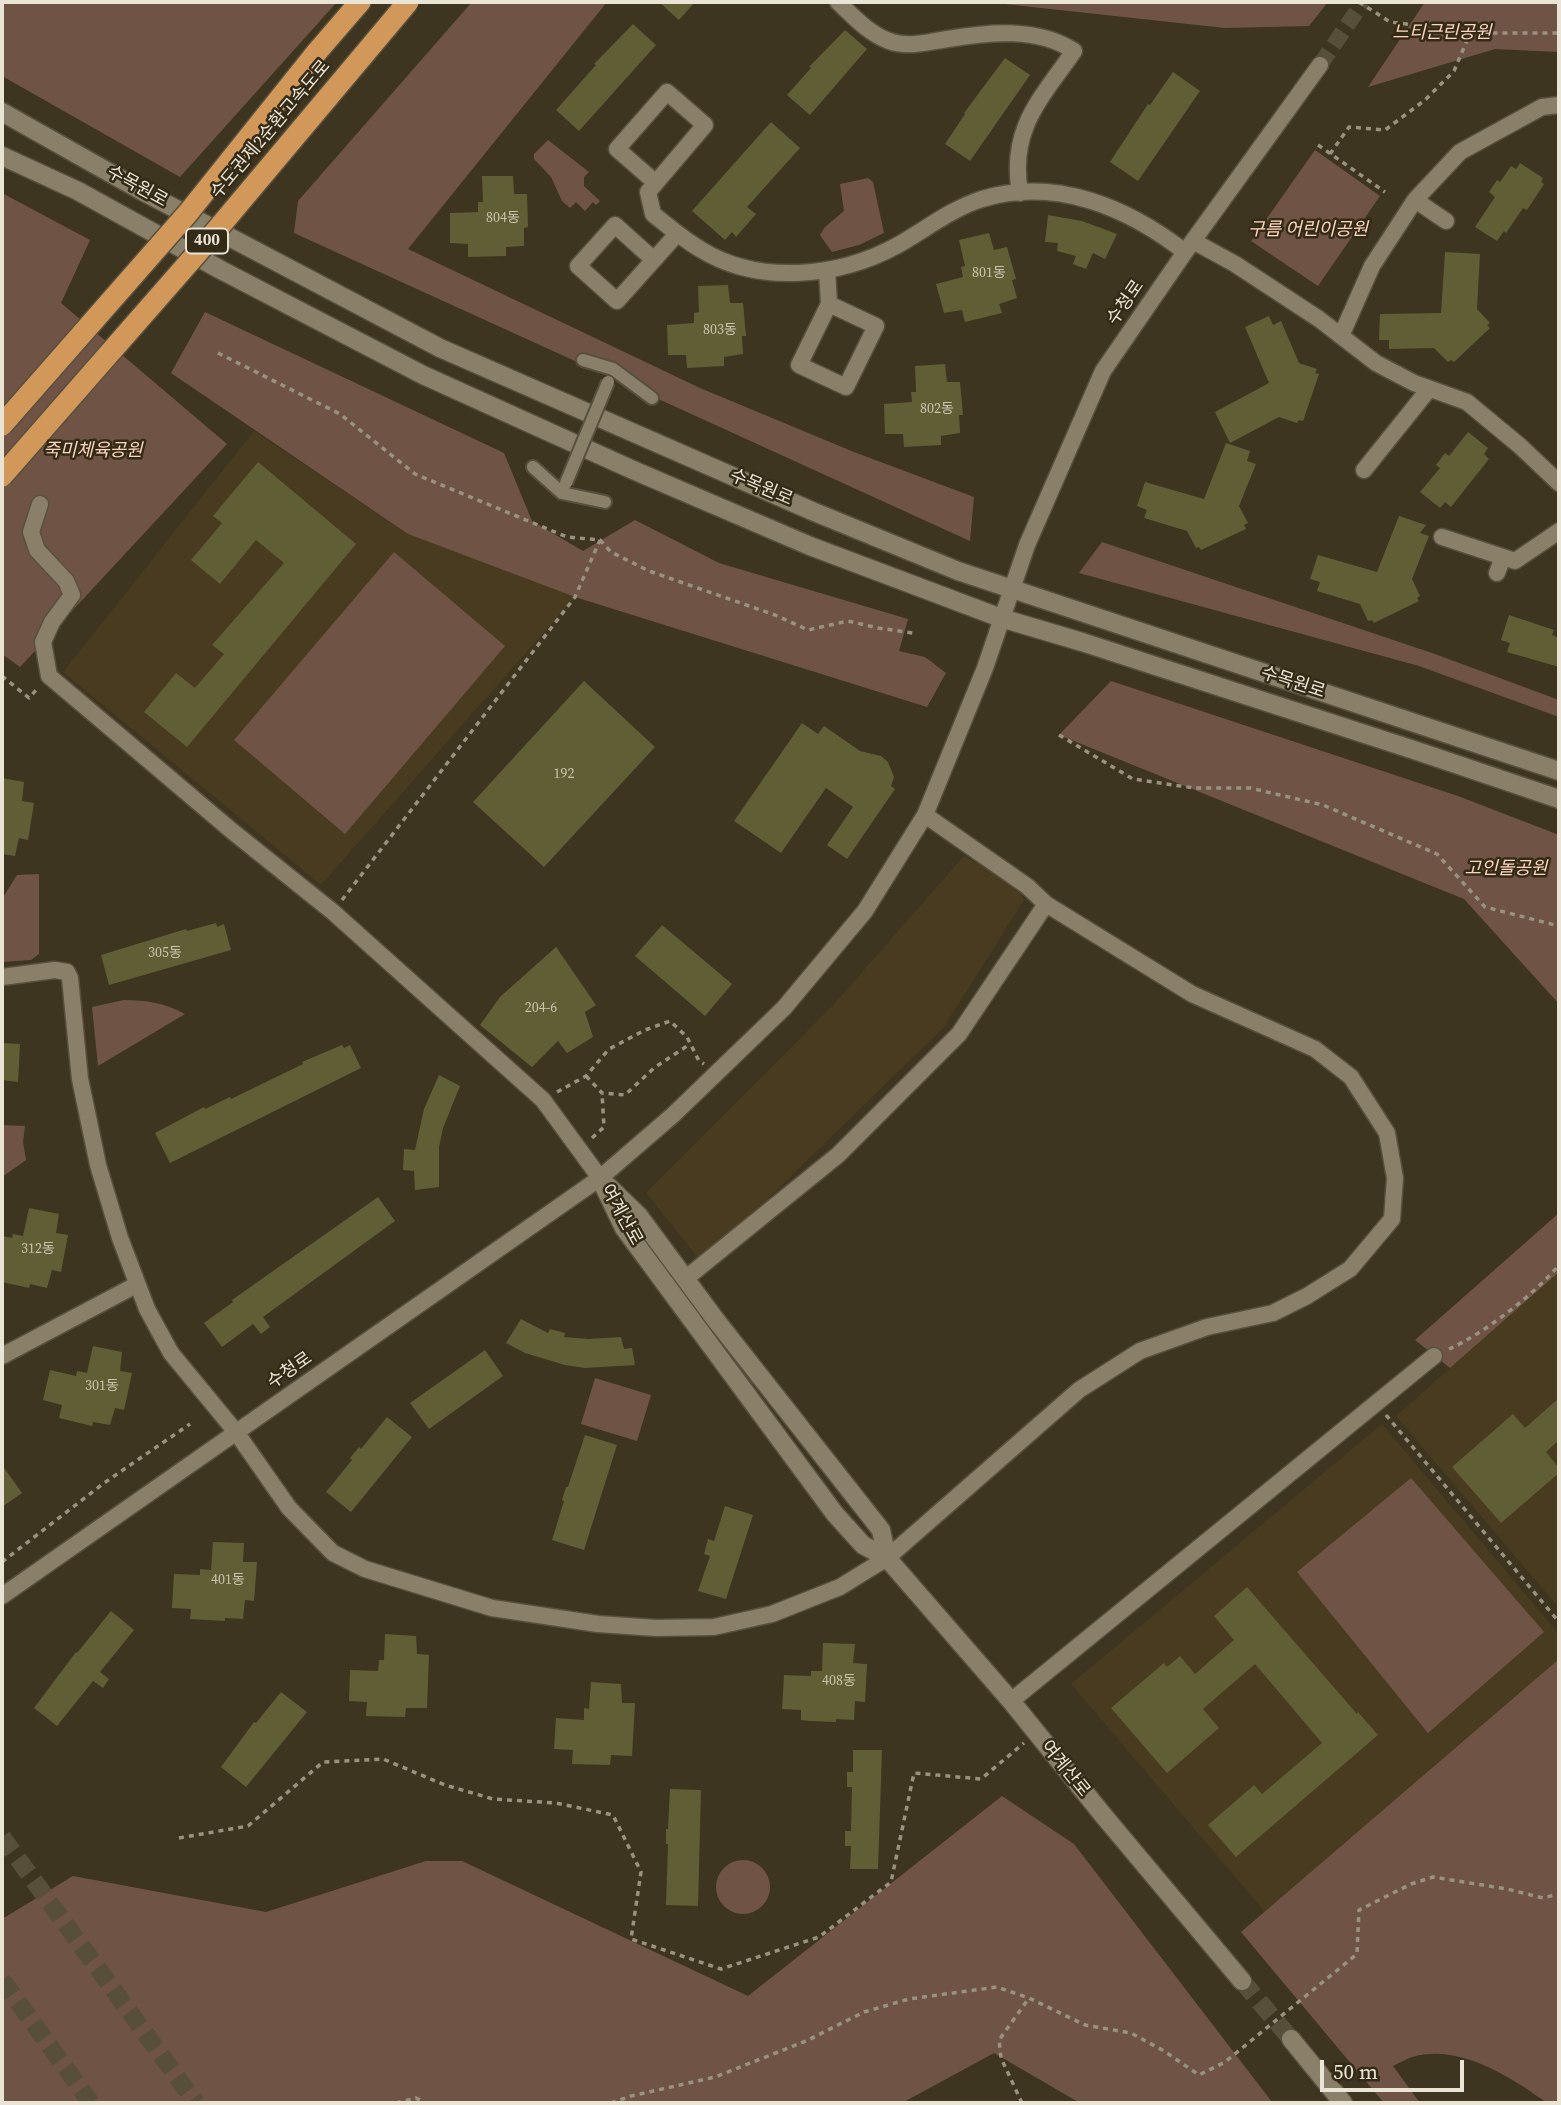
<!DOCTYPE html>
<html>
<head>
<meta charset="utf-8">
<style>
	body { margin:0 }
	#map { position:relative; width:1561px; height:2105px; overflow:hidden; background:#3e3520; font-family:"Source Serif 4",serif }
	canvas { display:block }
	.frame { position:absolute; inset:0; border:4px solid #eae4d7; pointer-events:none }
	.scale { position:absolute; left:1320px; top:2060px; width:144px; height:32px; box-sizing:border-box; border:4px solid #eae4d7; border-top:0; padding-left:9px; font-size:21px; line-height:24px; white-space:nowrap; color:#eae4d7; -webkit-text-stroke:5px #342b16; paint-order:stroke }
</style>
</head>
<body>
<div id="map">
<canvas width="1561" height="2105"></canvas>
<div class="frame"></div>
<div class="scale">50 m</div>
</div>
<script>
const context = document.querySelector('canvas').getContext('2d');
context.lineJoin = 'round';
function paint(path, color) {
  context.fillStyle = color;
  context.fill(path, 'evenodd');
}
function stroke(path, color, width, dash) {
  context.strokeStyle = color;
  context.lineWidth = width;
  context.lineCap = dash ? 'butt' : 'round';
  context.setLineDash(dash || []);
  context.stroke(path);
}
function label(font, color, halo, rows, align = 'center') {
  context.font = font + ' "Source Serif 4","Noto Sans KR",serif';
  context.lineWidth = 5;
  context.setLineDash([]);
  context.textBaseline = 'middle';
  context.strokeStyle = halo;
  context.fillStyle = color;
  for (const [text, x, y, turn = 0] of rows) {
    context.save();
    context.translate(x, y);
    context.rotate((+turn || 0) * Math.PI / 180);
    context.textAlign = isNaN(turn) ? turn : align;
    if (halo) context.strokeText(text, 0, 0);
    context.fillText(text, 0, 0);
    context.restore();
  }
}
const built = new Path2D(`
	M254,431L408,534L575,597L321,885L63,672Z
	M964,856L1019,888L1024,900L944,1027L702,1263L646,1193L834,1004Z
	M1559,1272V1608L1396,1416Z
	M1382,1424L1559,1634V1659L1265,1912L1071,1684Z`);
const green = new Path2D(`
	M2,2H337L180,177L2,76Z
	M472,2H607L408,249L700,388L854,452L974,497L970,541L294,233L298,201Z
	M986,2H1328L1309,26L1225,28Z
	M1425,2H1559V52L1495,49L1368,87Z
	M548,140L589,172L584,177V186L600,201L596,205L593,202L585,211L576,202L570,208L562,201L551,177L534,159V154Z
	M1315,150L1380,196L1318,286L1251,241Z
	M868,178L873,182L884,233L859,245L832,252L820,235L825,227L844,211L840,184Z
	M2,193L90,240L61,303L227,444L20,667L2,654Z
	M205,312L504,453L532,521L583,551L635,520L719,563L908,619L899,651L925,657L946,673L927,707L575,597L408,534L171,373Z
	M1102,542L1435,654L1559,700V717L1419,666L1079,573Z
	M394,552L505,646L345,834L234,740Z
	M1111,681L1458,796L1559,835V1004L1464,899L1059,735Z
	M39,874V954L31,960L2,962V899L17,875Z
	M124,1000C146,1000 165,1003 185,1014L98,1066L92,1007Z
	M2,1125L25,1126L23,1142L26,1160L2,1177Z
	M1559,1213V1272L1450,1368L1415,1340Z
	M595,1378L651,1395L637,1441L581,1424Z
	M1411,1478L1544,1632L1428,1733L1297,1572Z
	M1559,1659V2103H1547C1511,2077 1459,2043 1412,2057C1406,2059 1399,2063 1393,2066L1420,2103H1384L1241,1932Z
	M1002,1796L1074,1844L1272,2102L1080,2103L994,2053L902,2103H2V1919L73,1876L266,1912L426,1861H462L748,1996Z
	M716 1887a27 27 0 1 1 54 0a27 27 0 1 1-54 0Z`);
const building = new Path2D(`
	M659,2H695L679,20Z
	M633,24L656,45L579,131L556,110L596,65L594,64Z
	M845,30L867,49L810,115L787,95L811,68L809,67Z
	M1005,58L1030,75L970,161L945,144L965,114L964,113Z
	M1173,72L1200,91L1138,181L1110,162L1148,104L1150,105Z
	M771,122L800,148L747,207L756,214L736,237L732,232L725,240L692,211Z
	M1520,163L1543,178L1541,182L1544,184L1527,210L1523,208L1506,233L1504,231L1497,241L1475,227L1495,197L1489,192L1497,180L1500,182L1511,166L1516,169Z
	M482,176H513L514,194H527L528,227L524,228V246L506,247V256L468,257V244L450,243V213L478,212V202H483Z
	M1048,215L1082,221L1117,234L1105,259L1093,253L1086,269L1073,264L1076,256L1057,251L1058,243L1045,242Z
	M989,233L994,250L1007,247L1016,279L1012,280L1017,298L999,304L1002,313L965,322L962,310L944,313L936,284L963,277L961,267L965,266L959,240Z
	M1445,252L1480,254L1477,309L1490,323L1487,325L1490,328L1454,362L1451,360L1448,362L1434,348L1389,349V340H1379L1380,314L1441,313Z
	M728,285L730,303H743L746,336H742L743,354L724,357V366L687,368L686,355H668L667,325L694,323V313L699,312L698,286Z
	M1269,316L1273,325L1281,321L1299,363L1317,369L1315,373L1319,374L1303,421L1299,420L1297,423L1279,417L1230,443L1215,412L1269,383L1245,327Z
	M945,364L947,382H960L963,415H959L960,433L941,436V445L904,447L903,434H885L884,404L912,402L911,392H916L915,366Z
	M1468,432L1488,448L1484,454L1489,459L1451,507L1445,502L1440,508L1420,492L1440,468L1436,465L1445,453L1449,456Z
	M1226,443L1250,451L1247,461L1256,464L1239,506L1248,523L1244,525L1246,529L1201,550L1199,547L1196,548L1187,531L1144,518L1147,510L1137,506L1145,482L1204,499Z
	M258,462L356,544L187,747L144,712L176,673L195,688L224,654L212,645L284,563L256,540L220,584L191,560L222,523L213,516Z
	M1399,516L1426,525L1420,533L1429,536L1412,579L1420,596L1417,598L1419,601L1374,623L1372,620L1368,621L1360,604L1317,591L1320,582L1310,579L1318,555L1377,572Z
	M1509,615L1554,630L1552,635L1559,638V667L1507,652L1510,643L1501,640Z
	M584,681L655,747L544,867L473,802Z
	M802,723L818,734L824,726L860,751L881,756L888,762L894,777L891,786L895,789L847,859L827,845L853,807L826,788L781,853L734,821Z
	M2,778L24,782L22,801L34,803L28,840L19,838L15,856L2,854Z
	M216,923L217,927L224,924L231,950L109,985L101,955L186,929L187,931Z
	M662,925L732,984L705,1016L635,956Z
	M556,947L596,1005L585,1012L593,1037L567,1053L558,1041L532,1067L480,1025L500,997Z
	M2,1043L20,1044L18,1082L2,1080Z
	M342,1045L344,1048L350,1045L361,1068L170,1163L155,1133L204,1107L205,1109L230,1097L231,1099L303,1064L302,1062Z
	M439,1075L460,1086L443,1128L439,1147V1187L415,1190L414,1171L403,1170L404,1149L415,1150L424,1109Z
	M378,1197L395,1221L263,1317L270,1327L261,1334L253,1324L222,1347L204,1323L233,1302L232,1300Z
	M29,1208L59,1214L56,1233L68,1235L61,1272L52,1270L47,1288L30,1284L29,1288L2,1282V1236L12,1238L13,1234L23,1236Z
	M521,1319L548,1333L550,1329L565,1333L564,1337L589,1339L621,1337L624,1349L632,1348L635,1365L585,1368L565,1365L525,1353L506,1343Z
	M93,1346L122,1352L120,1371L132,1373L124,1410L115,1408L110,1425L93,1422L92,1426L59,1418L62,1405L43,1400L50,1370L76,1376L77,1371L87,1373Z
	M485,1350L503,1376L429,1429L410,1403Z
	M1559,1398V1440L1546,1452L1559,1468V1473L1501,1523L1452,1467L1513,1414L1525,1428Z
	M387,1417L412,1437L351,1512L326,1492L352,1460L350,1458L359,1447L361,1449Z
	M585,1435L617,1445L584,1550L552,1540L564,1501L562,1500L566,1487H568Z
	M2,1465L22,1493L2,1507Z
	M725,1506L753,1515L726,1599L698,1591L710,1556L704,1554L708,1539L714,1541Z
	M213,1542L244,1543L243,1562H257L254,1601L245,1600L243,1619L225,1618V1621L190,1619L191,1609L172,1608L174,1574L200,1575V1569L211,1570Z
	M1247,1587L1357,1714L1358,1712L1378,1735L1236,1857L1208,1825L1254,1785L1262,1794L1322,1743L1255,1664L1203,1709L1219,1728L1167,1773L1111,1708L1164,1663L1167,1667L1180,1656L1195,1674L1234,1640L1214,1616Z
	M111,1611L134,1630L100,1672L109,1679L103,1688L93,1681L57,1726L34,1708L76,1652L77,1653Z
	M385,1634L416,1636L417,1654L429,1655L427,1708H406L405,1717L366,1716L367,1702L349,1701L350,1670L378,1671L379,1660H384Z
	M823,1643L855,1644L853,1663L867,1664L865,1702L855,1701L854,1720L836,1719V1722L810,1721L801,1720V1710L782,1709L784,1675L811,1676V1671H822Z
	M591,1682L621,1684L622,1703H635L632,1756L611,1755L610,1765L572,1764L573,1750L554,1749L556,1718L584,1720V1708L589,1709Z
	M281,1692L307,1712L246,1787L221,1767L254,1722L256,1723Z
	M853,1750H882L878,1869H850L851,1846H845V1831H851L852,1787H847V1772H853Z
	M670,1789L701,1790L698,1906L666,1905L668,1844H666V1829H668Z`);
const minorTunnel = new Path2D(`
	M1320,65L1363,2`);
const tertiaryTunnel = new Path2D(`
	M1242,1981L1291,2039`);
const secondaryTunnel = new Path2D(`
	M2,1837L196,2103
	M2,1980L91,2103`);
const path = new Path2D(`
	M1359,2L1390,22L1481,33H1559
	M1318,145L1385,192
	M1330,154L1349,127L1385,130L1425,100L1454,71L1468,38V33
	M218,353L340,414L415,474L567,537L600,540L611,552L649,571L775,615L808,630L848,621L878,628L913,633
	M2,676L29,698L37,689
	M1059,735L1133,779L1194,788H1250L1323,805L1437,854L1485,907L1559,926
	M342,900L575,597L600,540
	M586,1076L602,1093L625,1095L654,1068L690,1044
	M557,1092L586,1076L609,1049L645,1030L670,1021L687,1037L699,1061L704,1064
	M592,1138L604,1127L602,1093
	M1449,1349C1482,1335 1536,1293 1559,1265
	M1386,1415L1559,1622
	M2,1562L104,1483L190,1424
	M179,1838L248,1826L323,1762L383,1759L445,1785L493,1799L556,1803L613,1815L641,1872L631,1939L721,1969L819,1937L891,1882L914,1773L981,1779L1024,1743
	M396,2103L416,2098L425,2103
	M611,2103L631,2096L715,2077L806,2041L864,2012L909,1999L997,1987L1029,1998L1085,2025L1131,2033L1164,2051L1199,2075L1225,2062L1357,1954L1359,1910L1411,1884L1433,1877L1507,1889L1543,1898L1559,1894
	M1022,2103L1001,2058L999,2040L1029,1998`);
const pedestrian = new Path2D(`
	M583,360L613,369L652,398
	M533,467L562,493L605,502`);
const minor = new Path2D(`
	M838,2C854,17 868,33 889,41C908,48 928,42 948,39C989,32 1038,27 1074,51C1040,100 1009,129 1020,193
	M656,183L617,149L667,92L705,125L648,192L653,214C668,226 683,239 700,249C759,286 840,277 898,245C926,229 951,209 982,199C1056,177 1127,207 1185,252
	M1415,200L1460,152L1542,107L1559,105
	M1193,241L1235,264L1319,319L1376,363L1414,383L1467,402L1520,446L1559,483
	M654,260L615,225L578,266L617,301L677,234
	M827,270L829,304
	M829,304L876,326L846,387L799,365Z
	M1341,336L1372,266L1415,200L1446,221
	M1364,470L1429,389
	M40,504L31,532L37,550L66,581L72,595L52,622L43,642L49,676L232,831L333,912L543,1100L600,1178
	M1442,537L1503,557
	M1497,573L1503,557L1515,561L1559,531
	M2,977L55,970L67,972L70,978L80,1079L98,1165L120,1238L147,1309L171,1353L236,1432L289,1508L333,1553L365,1569L492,1608L598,1624L656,1628L714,1627L772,1614L840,1587L887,1558L1079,1390L1140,1351L1207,1327L1273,1313L1307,1296L1350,1269L1392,1219L1395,1178L1387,1133L1351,1077L1315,1049L1192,994L1046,904
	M685,1279L838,1155L959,1034L1046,904L1027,886L925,815
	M2,1356L136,1285
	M2,1596L600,1178L673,1115L784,1008L865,911L925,815L985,668L1027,545L1103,371L1185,252L1320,65
	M1011,1701L1434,1356`);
const tertiary = new Path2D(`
	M2,112L142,191L440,348L812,511L958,571L1559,771
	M2,156L78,191L221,270L423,375L633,470L810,546L1001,618L1082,642L1420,752L1559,799
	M600,1178L624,1228L835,1514L863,1545L887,1558L1011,1701L1103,1815L1242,1981
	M608,1186L639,1216L715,1319L881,1530L887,1558
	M1291,2039L1343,2103`);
const motorway = new Path2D(`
	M316,53L360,2`);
const pedestrianBridge = new Path2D(`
	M566,483L608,382`);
const motorwayBridge = new Path2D(`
	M2,425L188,213L316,53
	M2,476L199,251L408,2`);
const numberNames = [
	["804동",503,218],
	["801동",989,273],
	["803동",720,330],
	["802동",937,409],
	["192",564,774],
	["305동",165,953],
	["204-6",541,1008],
	["312동",38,1249],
	["301동",102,1386],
	["401동",228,1580],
	["408동",839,1681]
];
const shields = [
	[207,241,42]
];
const shieldNames = [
	["400",207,241]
];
const parkNames = [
	["느티근린공원",1442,33],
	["구름 어린이공원",1308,230],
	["죽미체육공원",93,451],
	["고인돌공원",1506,869]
];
const streetNames = [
	["수도권제2순환고속도로",271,130,-50],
	["수목원로",137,187,29],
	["수청로",1126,303,-55],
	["수목원로",761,488,23],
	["수목원로",1293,683,18],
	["여계산로",621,1215,61],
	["수청로",290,1371,-35],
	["여계산로",1065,1769,51]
];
paint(built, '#483b1f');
paint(green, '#6f5446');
paint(building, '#605e35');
stroke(minorTunnel, '#584f3b', 16, [16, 8]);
stroke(tertiaryTunnel, '#584f3b', 18, [18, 9]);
stroke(secondaryTunnel, '#584f3b', 18, [18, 9]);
stroke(pedestrian, '#58503e', 16);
stroke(minor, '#58503e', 19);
stroke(tertiary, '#58503e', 21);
stroke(motorway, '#58503e', 24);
stroke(path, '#999281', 3.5, [5, 5]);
stroke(pedestrian, '#8a8069', 12);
stroke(minor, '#8a8069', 16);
stroke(tertiary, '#8a8069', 18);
stroke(motorway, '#d29859', 21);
stroke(pedestrianBridge, '#58503e', 16, []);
stroke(motorwayBridge, '#58503e', 24, []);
stroke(pedestrianBridge, '#8a8069', 12);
stroke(motorwayBridge, '#d29859', 21);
label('14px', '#c8c2ae', null, numberNames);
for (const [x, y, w] of shields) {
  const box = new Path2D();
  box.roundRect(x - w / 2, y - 12.5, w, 25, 5);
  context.fillStyle = '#342b16';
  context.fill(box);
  stroke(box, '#eae4d7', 2);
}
label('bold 16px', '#eae4d7', null, shieldNames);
label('italic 18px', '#fdd4c0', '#342b16', parkNames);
label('18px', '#eae4d7', '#342b16', streetNames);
</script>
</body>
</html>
